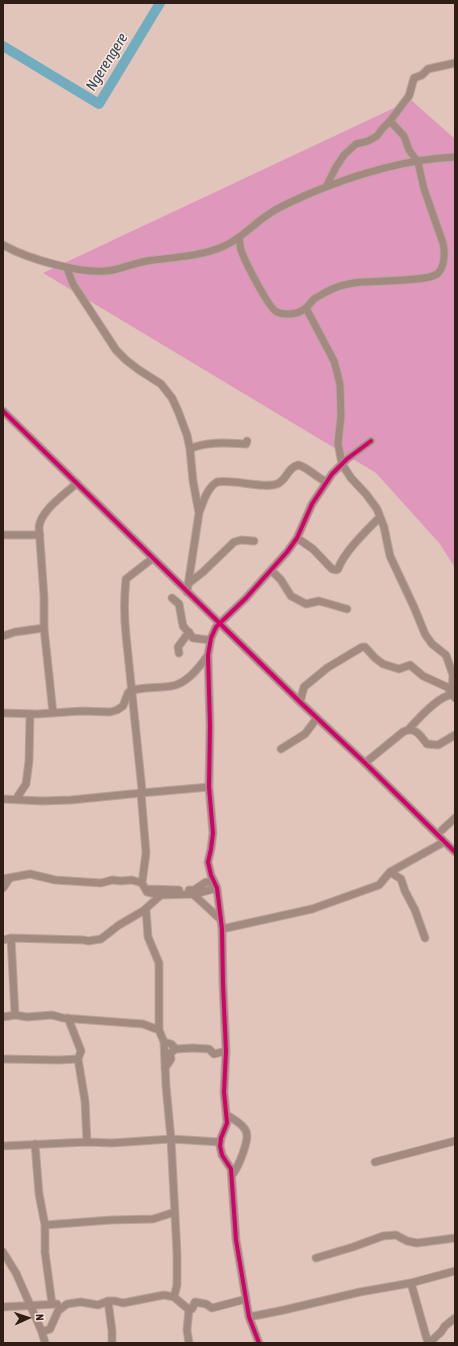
<!DOCTYPE html>
<html>
<head>
<meta charset="utf-8">
<style>
	body { margin:0 }
	#map { position:relative; width:458px; height:1346px; overflow:hidden; background:#e1c5bb; font-family:"Asap Condensed",sans-serif }
	canvas { display:block }
	.frame { position:absolute; inset:0; border:4px solid #301d16; pointer-events:none }
	.north { position:absolute; left:8px; top:1298px; width:40px; height:40px; -webkit-text-stroke:3px #fce6df; paint-order:stroke; rotate:87deg; font-size:11px; font-weight:700; line-height:16px; text-align:center; color:#301d16 }
	.north::after { content:''; display:block; margin:auto; width:14px; height:18px; background:#301d16; clip-path:polygon(50% 0,100% 100%,50% 72%,0 100%) }
</style>
</head>
<body>
<div id="map">
<canvas width="458" height="1346"></canvas>
<div class="frame"></div>
<div class="north">N</div>
</div>
<script>
const context = document.querySelector('canvas').getContext('2d');
context.lineJoin = 'round';
function paint(path, color) {
  context.fillStyle = color;
  context.fill(path, 'evenodd');
}
function stroke(path, color, width, dash) {
  context.strokeStyle = color;
  context.lineWidth = width;
  context.lineCap = dash ? 'butt' : 'round';
  context.setLineDash(dash || []);
  context.stroke(path);
}
function label(font, color, halo, rows, align = 'center') {
  context.font = font + ' "Asap Condensed",sans-serif';
  context.lineWidth = 3;
  context.setLineDash([]);
  context.textBaseline = 'middle';
  context.strokeStyle = halo;
  context.fillStyle = color;
  for (const [text, x, y, turn = 0] of rows) {
    context.save();
    context.translate(x, y);
    context.rotate((+turn || 0) * Math.PI / 180);
    context.textAlign = isNaN(turn) ? turn : align;
    if (halo) context.strokeText(text, 0, 0);
    context.fillText(text, 0, 0);
    context.restore();
  }
}
const green = new Path2D(`
	M411,100L455,139V568L440,544L376,473L43,273Z`);
const river = new Path2D(`
	M3,46L99,104L160,3`);
const minor = new Path2D(`
	M326,187L336,167L344,155L356,144L368,141L377,136L382,129L390,121L409,96L414,78L422,75L428,69L455,63
	M239,238C240,243 240,248 242,253C246,263 269,309 277,312C285,316 299,314 306,308C309,305 311,302 314,299C324,293 333,287 344,285C350,284 356,282 362,282C375,281 429,281 437,274C445,268 445,252 443,243L424,189L418,162L409,150L404,136L390,121
	M3,245C28,259 85,276 113,270C127,267 140,261 154,260C177,257 200,256 222,247C240,240 253,224 269,214C280,206 294,201 306,195C351,176 406,159 455,157
	M67,268L73,284L116,350L126,360L139,370L161,384L172,398L178,411L187,435L190,449L193,481L199,513L187,592
	M306,308L334,361L338,376L340,385L341,416L338,443L342,464L351,478L366,494L377,509L384,527L390,556L414,607L425,634L432,644L446,655L453,675L452,693L455,698
	M3,411L300,702L365,763L455,852
	M190,449C206,441 228,443 246,444L247,441
	M199,513C203,502 207,488 217,482C233,479 264,489 277,484C287,480 287,468 298,465C308,467 316,478 327,482
	M3,535H40
	M297,538L313,549L332,569L336,570L338,569C344,552 367,530 380,517
	M271,570L281,580L291,596L306,604L319,601L347,609
	M189,583L203,572L234,542L241,540L254,541
	M172,598L179,604L183,626L193,638L210,640
	M3,636L15,632L44,628
	M179,653L178,647L189,632
	M300,702L304,687L327,668L362,647H365L375,658L383,664L399,669L410,665L423,676L447,687L452,693
	M3,713L37,714L82,711L110,712L117,710L123,706L128,693L130,691C145,686 162,689 176,685C190,680 200,666 208,655
	M53,713L44,628V597L39,527C41,510 65,494 77,483
	M408,730C417,720 439,695 452,695
	M281,749L305,734L317,718
	M365,763L403,732C415,726 420,735 427,744L438,745L455,735
	M142,790L126,635C124,616 124,598 126,579L153,558
	M141,793L146,853L142,883
	M18,796L26,784L29,761L30,714
	M3,799L42,801L71,800L141,793L209,787
	M442,830L455,818
	M390,872L401,879L405,891L415,910L425,938
	M3,879L30,874L55,880L101,883L112,880L121,881L132,880L142,883L147,892L161,895L195,894L217,888
	M3,888L9,879
	M147,889L179,890
	M189,890H194L206,882L215,883
	M193,894L220,919
	M146,909L148,937L159,963V1030
	M222,929L312,909L379,885L390,872L444,842
	M11,938L15,1015
	M3,940L11,938L84,940L88,941L101,939L119,925L143,911L161,895
	M3,1017L15,1015L27,1017L52,1015L63,1018L143,1024L159,1030L164,1042L171,1044L176,1049L193,1048L209,1049L214,1054L226,1051
	M68,1018L81,1051L78,1059L85,1101L87,1142
	M164,1042L166,1086L171,1139L177,1253V1285L174,1297
	M3,1059L59,1060L78,1059
	M165,1068L171,1059L170,1053L176,1049
	M227,1115C233,1119 243,1124 246,1131C250,1140 238,1168 232,1175
	M35,1144L39,1194L45,1225V1252L52,1304
	M3,1146L87,1142L112,1143L171,1139L220,1142
	M375,1162L455,1141
	M45,1225L111,1220L153,1219L175,1212
	M3,1252L16,1273L42,1332
	M316,1258L353,1247L383,1236L396,1235L407,1241L417,1243L455,1238
	M411,1283L428,1343
	M108,1301L112,1331V1343
	M3,1307L57,1304
	M189,1309L187,1330L189,1343
	M249,1317L284,1310L360,1292L411,1283L455,1271
	M45,1343L42,1332L50,1329L58,1311L67,1304L81,1302L98,1305L108,1301H115L123,1303L164,1295L174,1297L187,1308L192,1309L195,1302L206,1304L212,1308L246,1299
	M259,1343L249,1317L236,1240L231,1169L222,1155L220,1146L221,1138L227,1123L224,1092L226,1051L223,985L222,929L217,888L211,875L208,862L211,849L213,833L209,787L210,726L208,655L211,638L216,627L246,598L287,552L297,538L312,504L332,474L347,459L371,441
	M429,1343L441,1332L445,1326L455,1318`);
const cycleway = new Path2D(`
	M3,411L300,702L365,763L455,852
	M259,1343L249,1317L236,1240L231,1169L222,1155L220,1146L221,1138L227,1123L224,1092L226,1051L223,985L222,929L217,888L211,875L208,862L211,849L213,833L209,787L210,726L208,655L211,638L216,627L246,598L287,552L297,538L312,504L332,474L347,459L371,441`);
const waterNames = [
	["Ngerengere",107,62,-58]
];
paint(green, '#e097bc');
stroke(river, '#71adbe', 10);
stroke(minor, '#baa59d', 9);
stroke(minor, '#a38a80', 7);
stroke(cycleway, '#d6006c', 4);
label('italic 15px', '#304e58', '#fce6df', waterNames);
</script>
</body>
</html>
